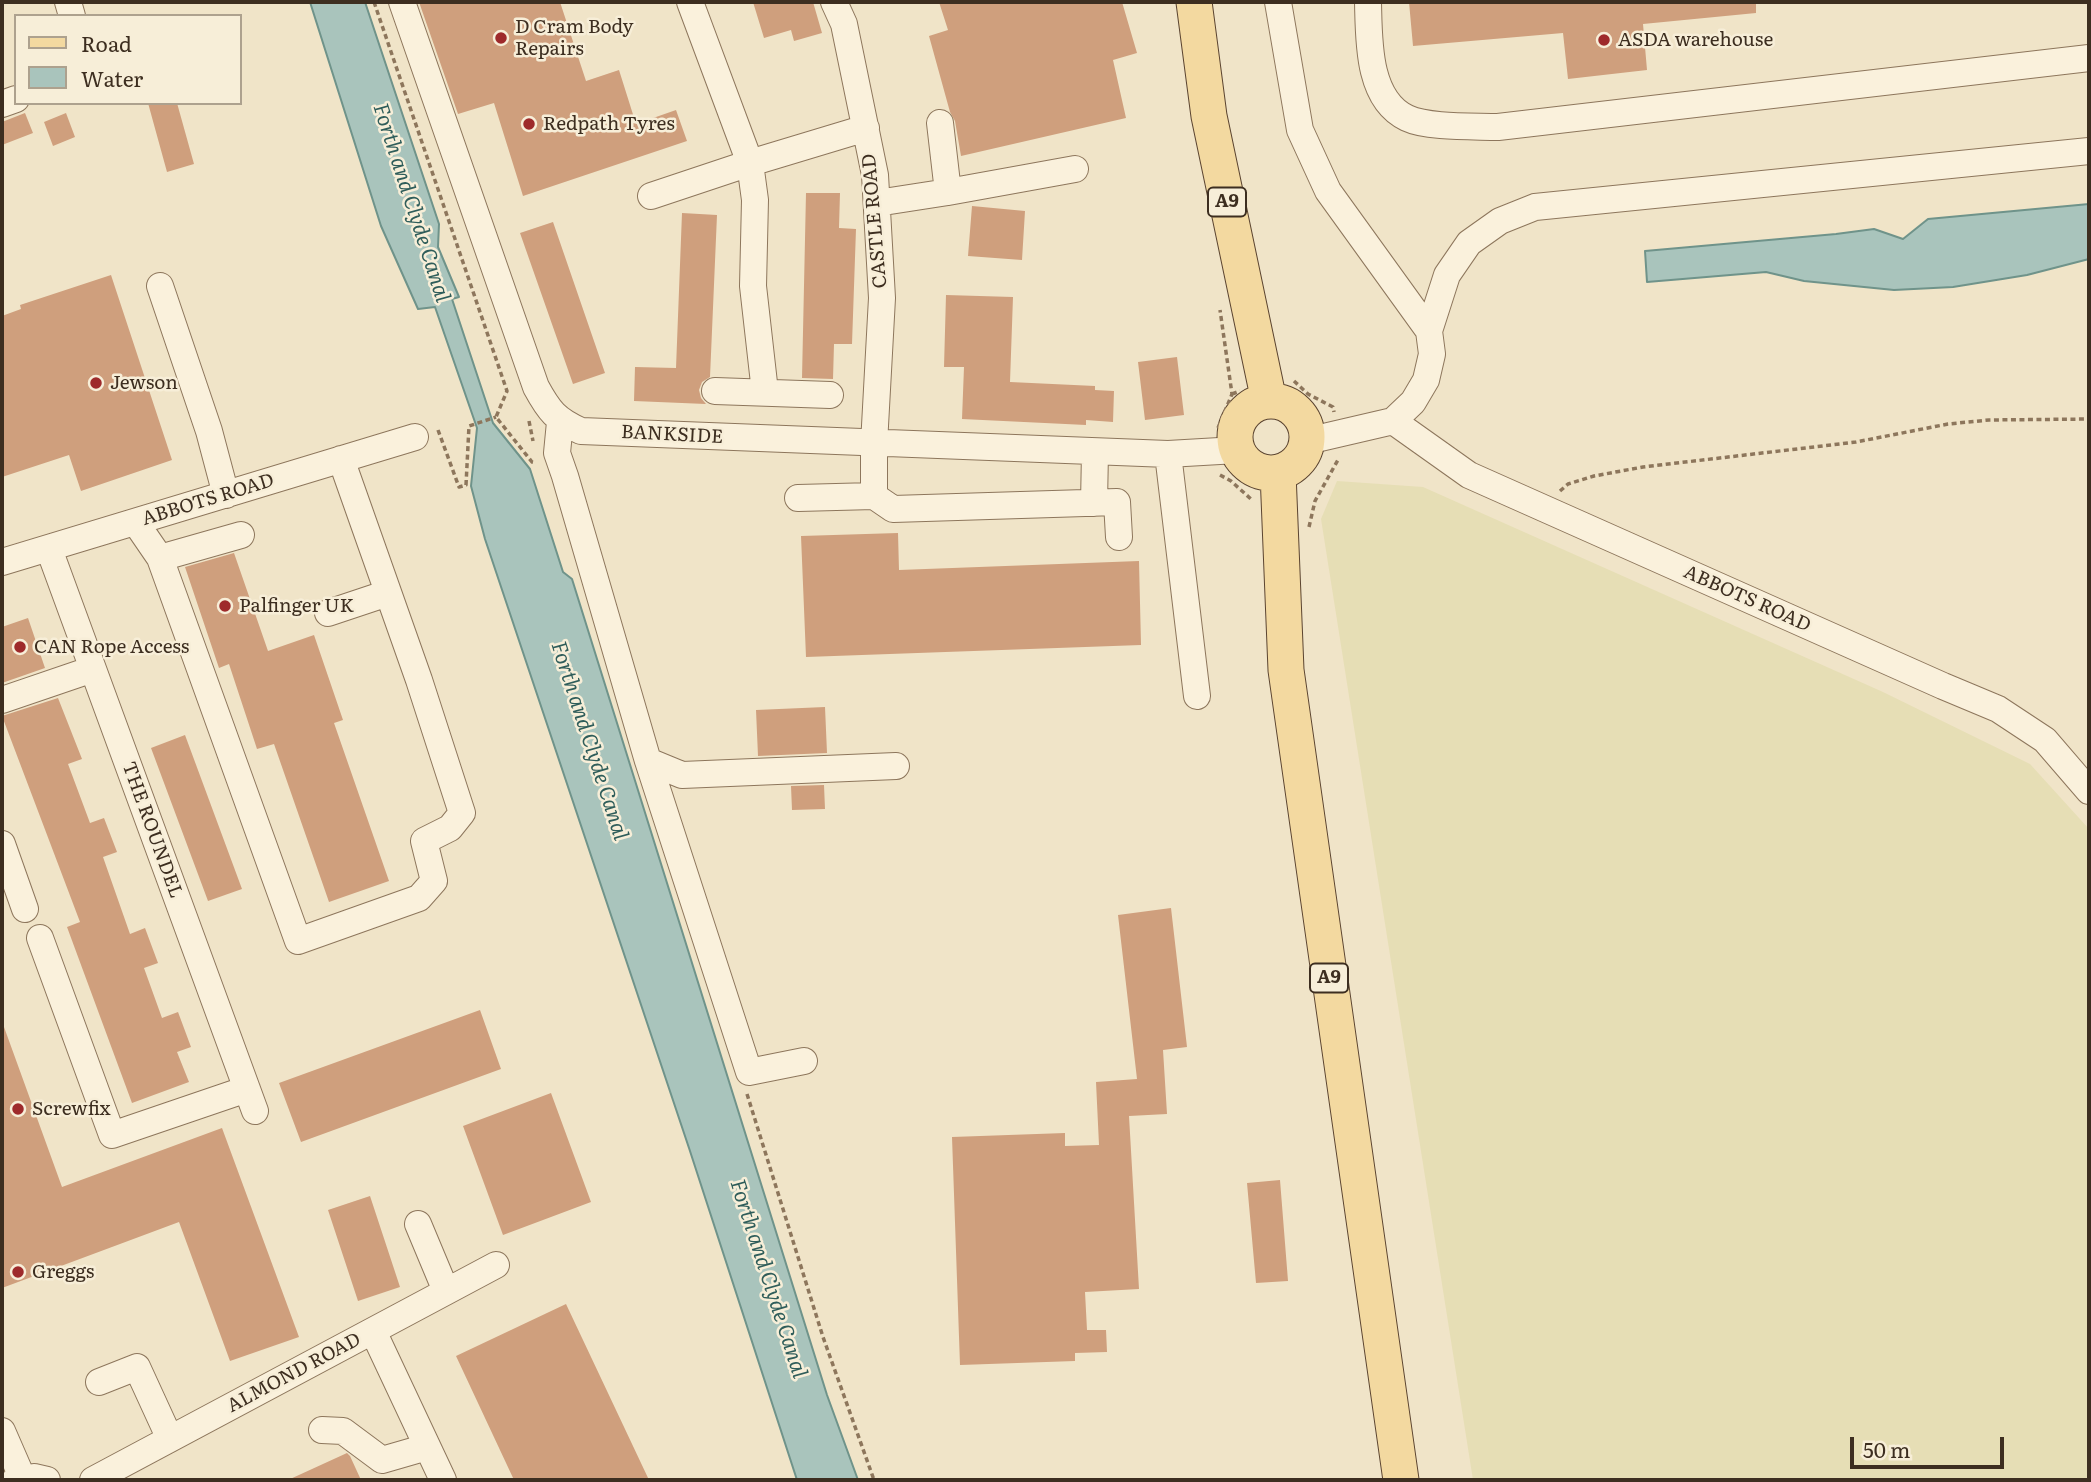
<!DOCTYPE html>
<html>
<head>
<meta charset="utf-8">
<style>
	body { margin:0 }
	#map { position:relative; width:2091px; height:1482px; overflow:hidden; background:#f0e4c8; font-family:Literata,serif }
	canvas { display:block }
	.frame { position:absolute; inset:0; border:4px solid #3d2e20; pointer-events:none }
	.legend { position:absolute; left:14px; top:14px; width:228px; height:91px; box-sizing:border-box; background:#f7eed8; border:2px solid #ada18e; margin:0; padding:9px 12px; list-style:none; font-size:21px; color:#3d2e20 }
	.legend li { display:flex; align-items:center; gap:14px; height:35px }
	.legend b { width:35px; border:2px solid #ada18e }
	.scale { position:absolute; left:1850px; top:1437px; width:154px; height:32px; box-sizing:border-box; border:4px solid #3d2e20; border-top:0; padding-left:9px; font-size:21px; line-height:24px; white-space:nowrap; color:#3d2e20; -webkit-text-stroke:5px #f7eed8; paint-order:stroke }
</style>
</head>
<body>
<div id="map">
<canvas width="2091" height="1482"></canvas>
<div class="frame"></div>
<ul class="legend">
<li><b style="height:9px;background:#f3d9a0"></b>Road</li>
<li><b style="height:19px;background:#a9c4bc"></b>Water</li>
</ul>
<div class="scale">50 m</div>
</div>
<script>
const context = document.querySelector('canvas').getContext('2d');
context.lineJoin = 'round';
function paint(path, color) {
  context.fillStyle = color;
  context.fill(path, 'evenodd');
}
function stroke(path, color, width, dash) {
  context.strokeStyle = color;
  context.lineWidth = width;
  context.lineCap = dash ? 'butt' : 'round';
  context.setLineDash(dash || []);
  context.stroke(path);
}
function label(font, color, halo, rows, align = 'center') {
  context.font = font + ' Literata,serif';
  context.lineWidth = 5;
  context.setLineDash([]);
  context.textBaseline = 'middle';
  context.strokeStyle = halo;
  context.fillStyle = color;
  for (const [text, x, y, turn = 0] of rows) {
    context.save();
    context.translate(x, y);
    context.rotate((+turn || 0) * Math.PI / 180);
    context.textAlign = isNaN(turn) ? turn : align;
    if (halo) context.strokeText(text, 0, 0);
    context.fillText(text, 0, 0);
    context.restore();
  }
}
const farmland = new Path2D(`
	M1337,481L1423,487L1883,692L2030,764L2089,829V1480H1473L1321,519Z`);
const water = new Path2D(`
	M310,2H365L439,224L438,247L459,297L452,299L493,423L530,469L563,572L572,579L827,1395L858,1480H797L689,1148L485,539L471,486L477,428L435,307L418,309L381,226Z
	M2089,204V259L2027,275L1953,287L1894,290L1804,281L1766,272L1647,282L1645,251L1836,234L1874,229L1903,239L1928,219Z`);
const building = new Path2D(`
	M419,2H560L586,81L619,70L636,124L676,110L687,141L523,196L494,103L458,114Z
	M753,2H813L822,33L794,41L791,30L764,38Z
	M939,2H1122L1137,53L1113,60L1126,118L961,156L955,121L950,112L929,36L948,30Z
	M1409,2H1756V13L1643,24L1647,70L1568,79L1563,33L1413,46Z
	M148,103H177L194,164L167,172Z
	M25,113L33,133L2,145V122Z
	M66,113L75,137L53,146L44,122Z
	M806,193H840L839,228L856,229L852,344H834L833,379L802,378Z
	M972,206L1025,211L1022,260L968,256Z
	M682,213L717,215L710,377L702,382L699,390L701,398L706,404L634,401L635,367L676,368Z
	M553,222L605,373L573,384L520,233Z
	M111,275L172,460L81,491L69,455L2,477V316L21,309L20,305Z
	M946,295L1013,297L1010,382L1095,386V390L1114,391L1113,422L1086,420V425L962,419L964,367H944Z
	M1177,357L1184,415L1145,420L1138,362Z
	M898,533L899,570L1139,561L1141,645L806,657L801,536Z
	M234,553L268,651L314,635L343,720L334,723L389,881L329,902L274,744L257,749L229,664L219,668L185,567Z
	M28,618L45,668L2,683V627Z
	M58,698L82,759L68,764L90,823L104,818L117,852L103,857L130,934L145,928L158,963L144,968L162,1018L178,1012L191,1047L177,1052L189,1082L132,1103L67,927L80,922L2,716Z
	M825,707L827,753L758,756L756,710Z
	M185,735L242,889L208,901L151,748Z
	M824,785L825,809L792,810L791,786Z
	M1171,908L1187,1047L1163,1050L1167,1114L1129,1116L1139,1289L1085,1292L1087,1330H1106L1107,1352L1075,1353V1361L960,1365L952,1137L1065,1133V1146L1099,1145L1096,1082L1137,1079L1118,915Z
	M480,1010L501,1069L301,1142L279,1083Z
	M4,1027L62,1187L222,1128L299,1337L230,1361L179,1222L2,1288V1028Z
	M551,1093L591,1202L503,1235L463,1126Z
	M1280,1180L1288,1281L1256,1283L1247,1183Z
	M370,1196L400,1287L358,1301L328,1210Z
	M566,1304L649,1480H514L456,1356Z
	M347,1453L350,1456L361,1480H288Z`);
const path = new Path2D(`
	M374,2L507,391L496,417L532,462L536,463
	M1294,381L1308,394L1333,407L1334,412
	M1232,394L1240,391
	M529,421L533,441
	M1218,428L1232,394L1220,310
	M438,430L459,487L466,485L469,426L496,417
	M1220,475L1231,481L1252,500
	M1560,491L1568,484L1594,476L1643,467L1856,442L1948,424L1989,420L2089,419
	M1309,527L1315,501L1339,458
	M747,1094L823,1337L874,1480`);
const minor = new Path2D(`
	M68,2L72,16
	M402,2L536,387C549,411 556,420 581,431L1168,454L1237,450
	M690,2L750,163L866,128
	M834,2L844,24L875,175L882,298L874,444V496
	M1278,2L1300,130L1328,191L1429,331
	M1368,2C1369,39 1367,99 1407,118C1428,128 1474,126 1498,127L2089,58
	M2,104L16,99
	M948,192L1075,169
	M651,196L750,163L755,200L753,286L765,392
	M877,203L948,192L940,123
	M160,286L209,431L226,495
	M715,391L830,395
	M1393,421L1469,475L1943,686L1998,709L2045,740L2089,791
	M560,422L557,453L565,476L648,761L682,775L896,766
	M1307,441L1393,421L1413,402L1426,380L1432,354L1429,331L1447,275L1469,243L1500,221L1535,207L2089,151
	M1168,454L1197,696
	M798,498L874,496L893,509L1117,502L1119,537
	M1094,503L1095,452
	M136,523L160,558L298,941L419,898L434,881L424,841L450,828L462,813L419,680L341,459
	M49,549L255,1111
	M160,558L241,535
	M2,562L415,437
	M328,613L388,593
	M2,700L93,669
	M648,761L749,1072L804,1061
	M2,844L25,909
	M40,938L112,1135L247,1089
	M418,1224L446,1291
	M373,1331L443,1480
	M99,1382L137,1367L170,1439
	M322,1430L343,1431L382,1460L427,1447
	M2,1431L22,1477
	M15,1480L34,1477L47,1480
	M93,1480L496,1265`);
const major = new Path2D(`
	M1194,2L1209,116L1269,401
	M1235 437a36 36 0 1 1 72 0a36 36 0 1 1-72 0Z
	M1278,473L1286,670L1401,1480`);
const markers = [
	[501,38,7,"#9e2a2b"],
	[1604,40,7,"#9e2a2b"],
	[529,124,7,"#9e2a2b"],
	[96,383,7,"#9e2a2b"],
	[225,606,7,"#9e2a2b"],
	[20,647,7,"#9e2a2b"],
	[18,1109,7,"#9e2a2b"],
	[18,1272,7,"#9e2a2b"]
];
const shields = [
	[1227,202,38],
	[1329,978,38]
];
const shieldNames = [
	["A9",1227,202],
	["A9",1329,978]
];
const poiNames = [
	["D Cram Body",515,27],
	["Repairs",515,49],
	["ASDA warehouse",1618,40],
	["Redpath Tyres",543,124],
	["Jewson",110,383],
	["Palfinger UK",239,606],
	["CAN Rope Access",34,647],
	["Screwfix",32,1109],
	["Greggs",32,1272]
];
const streetNames = [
	["CASTLE ROAD",875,221,-95],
	["BANKSIDE",672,435,3],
	["ABBOTS ROAD",208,500,-17],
	["ABBOTS ROAD",1747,599,24],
	["THE ROUNDEL",152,830,70],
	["ALMOND ROAD",294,1373,-28]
];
const waterNames = [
	["Forth and Clyde Canal",411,203,72],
	["Forth and Clyde Canal",589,741,72],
	["Forth and Clyde Canal",768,1279,72]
];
paint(farmland, '#e6deb5');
paint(water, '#a9c4bc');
stroke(water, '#6f938a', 2);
paint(building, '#cf9f7d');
stroke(minor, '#8d765c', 28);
stroke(major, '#5b4430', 37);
stroke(path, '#8d765c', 3.5, [5, 3.5]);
stroke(minor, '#faf1dc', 26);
stroke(major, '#f3d9a0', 35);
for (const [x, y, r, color] of markers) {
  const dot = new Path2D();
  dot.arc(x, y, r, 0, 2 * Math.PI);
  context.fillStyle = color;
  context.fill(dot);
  stroke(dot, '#f7eed8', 2.5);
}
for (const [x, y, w] of shields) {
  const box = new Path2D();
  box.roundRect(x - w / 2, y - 14.5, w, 29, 5);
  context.fillStyle = '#f7eed8';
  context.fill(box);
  stroke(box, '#3d2e20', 2);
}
label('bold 18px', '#3d2e20', null, shieldNames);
label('19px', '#3d2e20', '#f7eed8', poiNames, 'left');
label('19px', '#3d2e20', '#f7eed8', streetNames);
label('italic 21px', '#2f5d5a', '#f7eed8', waterNames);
</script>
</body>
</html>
